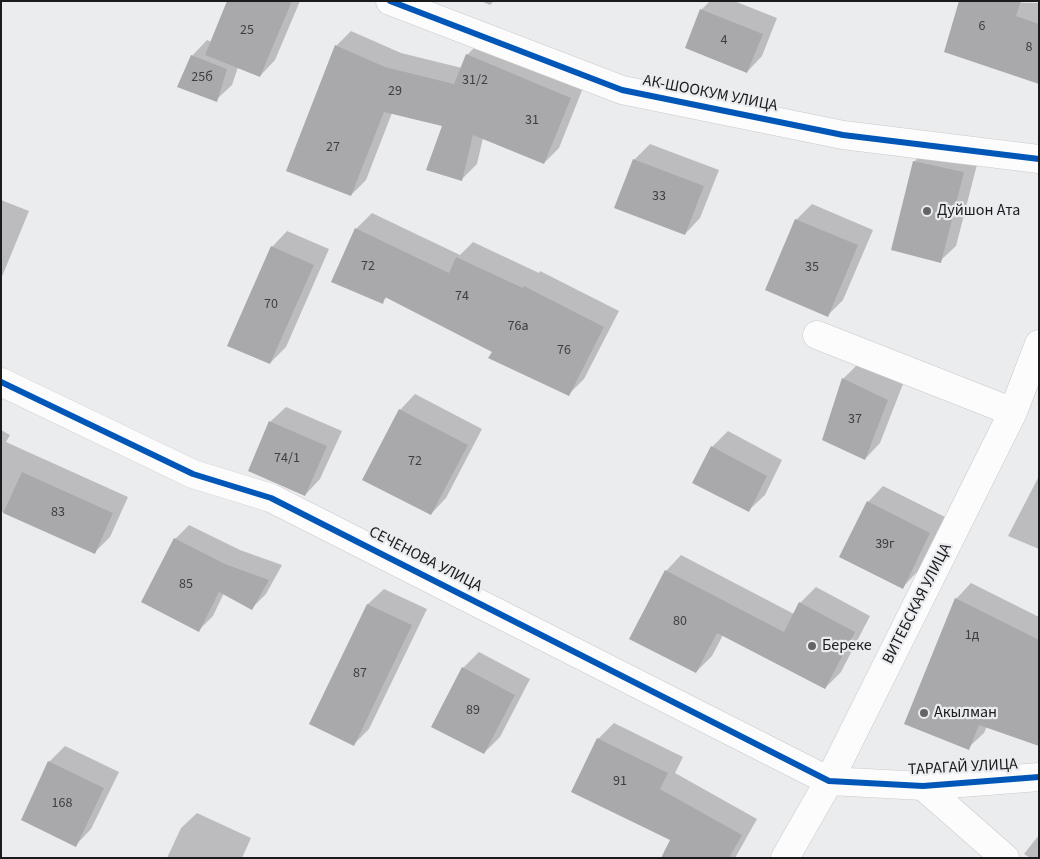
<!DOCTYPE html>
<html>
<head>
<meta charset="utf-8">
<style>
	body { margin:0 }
	#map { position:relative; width:1040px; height:859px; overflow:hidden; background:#ebecee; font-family:"Source Sans 3",sans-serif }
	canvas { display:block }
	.frame { position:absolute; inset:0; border:2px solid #1a1b1c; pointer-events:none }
</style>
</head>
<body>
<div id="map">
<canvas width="1040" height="859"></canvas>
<div class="frame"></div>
</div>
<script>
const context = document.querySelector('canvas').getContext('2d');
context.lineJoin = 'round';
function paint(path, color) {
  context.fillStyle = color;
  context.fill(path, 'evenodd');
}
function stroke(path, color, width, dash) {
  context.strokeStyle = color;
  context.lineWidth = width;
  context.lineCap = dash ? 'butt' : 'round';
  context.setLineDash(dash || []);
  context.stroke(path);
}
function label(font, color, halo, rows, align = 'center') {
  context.font = font + ' "Source Sans 3",sans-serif';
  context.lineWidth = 4.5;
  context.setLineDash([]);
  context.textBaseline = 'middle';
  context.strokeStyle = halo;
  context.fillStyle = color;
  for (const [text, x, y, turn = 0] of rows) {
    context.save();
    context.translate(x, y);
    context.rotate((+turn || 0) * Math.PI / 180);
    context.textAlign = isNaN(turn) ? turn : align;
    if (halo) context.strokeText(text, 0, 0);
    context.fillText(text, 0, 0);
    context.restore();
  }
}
const shadow = new Path2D(`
	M228,1H300L275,60L260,76L238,67L232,85L216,100L192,56L207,40L212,42Z
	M481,1H494L490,5Z
	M710,1H734L777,18L762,56L747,72L701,10Z
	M960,1L1039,3V83Z
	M351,31L401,53L462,68L467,55L482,40L585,83L559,148L544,163L483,138L477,164L462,179L444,125L392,113L366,180L351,195L336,46Z
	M650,144L719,170L700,218L685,234L634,160Z
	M929,146L979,157L956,246L940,261L914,162Z
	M1,200L29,211L1,279Z
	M812,204L873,230L843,300L828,315L767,290L796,220Z
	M372,213L460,255L473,242L539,273L540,271L619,311L584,379L568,395L493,351L387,297L382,302L356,229Z
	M287,231L329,249L286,347L270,363L272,247Z
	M859,363L903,384L880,443L865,459L824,440L843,379Z
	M415,394L482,429L446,498L431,514L400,410Z
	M286,407L342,431L320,479L305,495L270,422Z
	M1,430L10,435L6,442L128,497L110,537L94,553L1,511Z
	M728,431L782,460L765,495L749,510L712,447Z
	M1039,476V549L1008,536Z
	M883,486L945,517L918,571L903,587L868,502Z
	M189,525L240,550L282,565L266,594L252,608L224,593L213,616L198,631L175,539Z
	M681,555L794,614L800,603L816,587L870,616L841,672L825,688L723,635L712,656L696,672L666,571Z
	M971,583L1039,617V745L987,726L984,733L968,748L956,599Z
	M384,589L427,609L369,729L354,744L368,604Z
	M479,652L530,679L500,737L484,753L463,668Z
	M614,723L683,757L675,773L757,819L735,858H662L671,840L572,791L598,739Z
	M65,746L119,772L91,829L76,845L49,762Z
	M197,813L251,838L242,858H167L181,828Z
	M1039,835V858H1030L1024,854Z`);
const building = new Path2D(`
	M227,1H292L260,77L205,55Z
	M959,1H1021L1016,16L1039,24V84L944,52Z
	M700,9L763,34L747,73L685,48Z
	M335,45L385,67L454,84L466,54L571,98L544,164L473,135L462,181L426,170L442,126L384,112L351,196L286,171Z
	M191,55L227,69L217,102L177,87Z
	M633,159L704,186L685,235L614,208Z
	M913,161L964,172L941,263L891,250Z
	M795,219L858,245L828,317L765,290Z
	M355,228L449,273L456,257L523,288L524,286L604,327L569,396L488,358L492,352L385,297L383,304L331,282Z
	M271,246L314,265L270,364L227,346Z
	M842,378L888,400L865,460L822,440Z
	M399,409L468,445L431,515L362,480Z
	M269,421L327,446L305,496L248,471Z
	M711,446L767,476L749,512L692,483Z
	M22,472L113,513L95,554L3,513Z
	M867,501L930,533L903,589L839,557Z
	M174,538L225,564L269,580L252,610L219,592L199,632L141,602Z
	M665,570L784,632L799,602L855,632L825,689L717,633L696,673L629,639Z
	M955,598L1039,640V746L979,725L969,750L904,724Z
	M367,604L412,625L354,746L309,724Z
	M462,667L515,695L484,754L431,727Z
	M597,738L668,773L660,789L742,835L729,858H661L670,840L571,792Z
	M48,761L104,788L76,847L21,820Z`);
const street = new Path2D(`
	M390,1L622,90L843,135L1039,159
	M817,335L1013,412
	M1,382L193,474L271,498L829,781L923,786L1039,777
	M923,786L1005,858
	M785,858L829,781L1013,412L1039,344`);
const cycleway = new Path2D(`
	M390,1L622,90L843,135L1039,159
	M1,382L193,474L271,498L829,781L923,786L1039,777`);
const markers = [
	[927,211,5,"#636466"],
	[812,646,5,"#636466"],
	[924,713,5,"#636466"]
];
const numberNames = [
	["6",982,27],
	["25",247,31],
	["4",724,41],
	["8",1029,48],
	["25б",202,78],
	["31/2",475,81],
	["29",395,92],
	["31",532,121],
	["27",333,148],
	["33",659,197],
	["72",368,267],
	["35",812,268],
	["74",462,297],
	["70",271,305],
	["76а",518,327],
	["76",564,351],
	["37",855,420],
	["74/1",287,459],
	["72",415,462],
	["83",58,513],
	["39г",885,545],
	["85",186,585],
	["80",680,622],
	["1д",972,636],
	["87",360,674],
	["89",473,711],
	["91",620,782],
	["168",62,804]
];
const streetNames = [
	["АК-ШООКУМ УЛИЦА",710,94,11],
	["СЕЧЕНОВА УЛИЦА",425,560,27],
	["ВИТЕБСКАЯ УЛИЦА",918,604,-63],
	["ТАРАГАЙ УЛИЦА",963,768,-3]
];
const poiNames = [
	["Дуйшон Ата",937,211],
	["Береке",822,646],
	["Акылман",934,713]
];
paint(shadow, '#0003');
paint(building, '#a9a9ab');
stroke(street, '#c8c9cb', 29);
stroke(street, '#fcfcfc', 28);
stroke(cycleway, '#0057b8', 6);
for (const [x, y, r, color] of markers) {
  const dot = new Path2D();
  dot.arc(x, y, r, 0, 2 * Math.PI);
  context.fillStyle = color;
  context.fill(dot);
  stroke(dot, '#eaecef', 2);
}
label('14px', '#3e3e40', null, numberNames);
label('16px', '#1a1b1c', '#eaecef', streetNames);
label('16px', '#1a1b1c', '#eaecef', poiNames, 'left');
</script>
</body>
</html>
